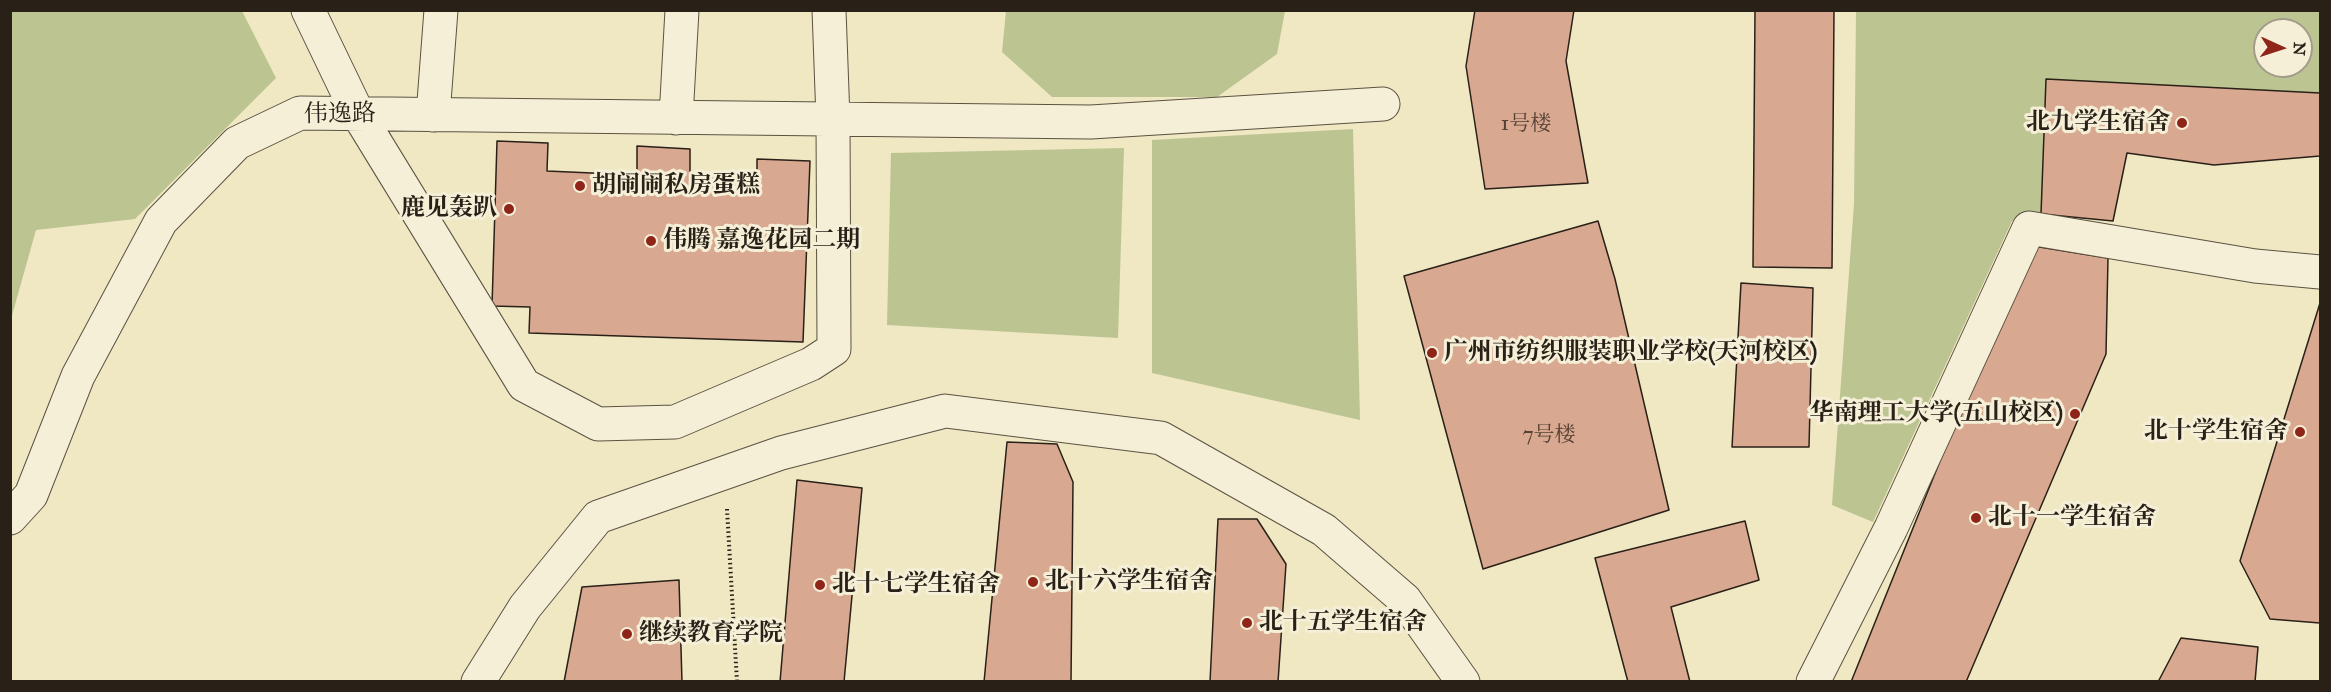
<!DOCTYPE html>
<html>
<head>
<meta charset="utf-8">
<style>
	body { margin:0 }
	#map { position:relative; width:2331px; height:692px; overflow:hidden; background:#f0e7c3; font-family:"IM FELL Great Primer",serif }
	canvas { display:block }
	.frame { position:absolute; inset:0; border:12px solid #292017; pointer-events:none }
	.north { position:absolute; left:2253px; top:18px; width:60px; height:60px; box-sizing:border-box; background:#f5efd8; border:2px solid #a39c8b; border-radius:50%; rotate:93deg; font-size:16px; font-weight:700; line-height:24px; text-align:center; color:#292017 }
	.north::after { content:''; display:block; margin:auto; width:21px; height:27px; background:#8f2418; clip-path:polygon(50% 0,100% 100%,50% 72%,0 100%) }
</style>
</head>
<body>
<div id="map">
<canvas width="2331" height="692"></canvas>
<div class="frame"></div>
<div class="north">N</div>
</div>
<script>
const context = document.querySelector('canvas').getContext('2d');
context.lineJoin = 'round';
function paint(path, color) {
  context.fillStyle = color;
  context.fill(path, 'evenodd');
}
function stroke(path, color, width, dash) {
  context.strokeStyle = color;
  context.lineWidth = width;
  context.lineCap = dash ? 'butt' : 'round';
  context.setLineDash(dash || []);
  context.stroke(path);
}
function label(font, color, halo, rows, align = 'center') {
  context.font = font + ' "IM FELL Great Primer","Noto Serif SC",serif';
  context.lineWidth = 6;
  context.setLineDash([]);
  context.textBaseline = 'middle';
  context.strokeStyle = halo;
  context.fillStyle = color;
  for (const [text, x, y, turn = 0] of rows) {
    context.save();
    context.translate(x, y);
    context.rotate((+turn || 0) * Math.PI / 180);
    context.textAlign = isNaN(turn) ? turn : align;
    if (halo) context.strokeText(text, 0, 0);
    context.fillText(text, 0, 0);
    context.restore();
  }
}
const green = new Path2D(`
	M11,10L242,11L276,78L135,219L36,230L11,319Z
	M1006,11V10L1285,11L1277,54L1217,97H1052L1002,52Z
	M1856,11H2320V93L2046,79L2041,214L2012,221L1873,522L1832,505L1854,204ZM2265,30H2301V66H2265Z
	M1353,129L1360,420L1152,373V140Z
	M1124,148L1118,338L887,325L891,153Z`);
const building = new Path2D(`
	M1475,10H1574L1566,61L1588,183L1485,189L1466,66Z
	M1755,10H1834L1832,268L1753,267Z
	M2046,79L2320,93V156L2214,165L2127,153L2113,221L2041,214Z
	M497,141L548,143L547,171L637,175V146L690,149V174L757,177V159L810,161L803,342L529,333L530,307L492,306Z
	M1598,221L1615,279L1669,510L1483,569L1404,276Z
	M2027,245L2108,258L2106,354L1966,682H1851Z
	M1741,283L1813,288L1809,447H1732Z
	M2320,303V623L2270,619L2240,561Z
	M1007,442L1057,444L1073,482L1071,682H984Z
	M797,480L862,488L844,682H780Z
	M1218,519H1257L1286,564L1278,682H1210Z
	M1745,521L1759,580L1671,607L1690,682H1628L1595,558Z
	M679,580L682,682H564L582,587Z
	M2181,638L2258,647L2255,682H2158Z`);
const path = new Path2D(`
	M727,509L737,682`);
const minor = new Path2D(`
	M308,10L358,114L524,385L598,424L675,422L811,364L834,349L833,119L829,10
	M433,115L441,10
	M676,118L682,10
	M10,518L31,495L78,376L161,221L237,143L300,113L1091,122L1383,104
	M478,682L525,607L598,517L781,453L945,411L1161,438L1324,530L1405,600L1463,682
	M1813,682L1891,528L2029,228L2255,266L2320,272`);
const markers = [
	[2182,123,6,"#8f2418"],
	[580,186,6,"#8f2418"],
	[509,209,6,"#8f2418"],
	[651,241,6,"#8f2418"],
	[1432,353,6,"#8f2418"],
	[2075,414,6,"#8f2418"],
	[2300,432,6,"#8f2418"],
	[1976,518,6,"#8f2418"],
	[1033,582,6,"#8f2418"],
	[820,585,6,"#8f2418"],
	[1247,623,6,"#8f2418"],
	[627,634,6,"#8f2418"]
];
const numberNames = [
	["1号楼",1526,125],
	["7号楼",1549,436]
];
const streetNames = [
	["伟逸路",340,115,-1]
];
const poiNames = [
	["北九学生宿舍",2170,123,"right"],
	["胡闹闹私房蛋糕",592,186],
	["鹿见轰趴",497,209,"right"],
	["伟腾 嘉逸花园二期",663,241],
	["广州市纺织服装职业学校(天河校区)",1444,353],
	["华南理工大学(五山校区)",2063,414,"right"],
	["北十学生宿舍",2288,432,"right"],
	["北十一学生宿舍",1988,518],
	["北十六学生宿舍",1045,582],
	["北十七学生宿舍",832,585],
	["北十五学生宿舍",1259,623],
	["继续教育学院",639,634]
];
paint(green, '#bcc592');
paint(building, '#d9a890');
stroke(building, '#292017', 1.5);
stroke(minor, '#5b5242', 35);
stroke(path, '#292017', 4, [1.5, 3]);
stroke(minor, '#f5efd8', 33);
for (const [x, y, r, color] of markers) {
  const dot = new Path2D();
  dot.arc(x, y, r, 0, 2 * Math.PI);
  context.fillStyle = color;
  context.fill(dot);
  stroke(dot, '#f5efd8', 2);
}
label('21px', '#554235', null, numberNames);
label('24px', '#292017', '#f5efd8', streetNames);
label('bold 24px', '#292017', '#f5efd8', poiNames, 'left');
</script>
</body>
</html>
